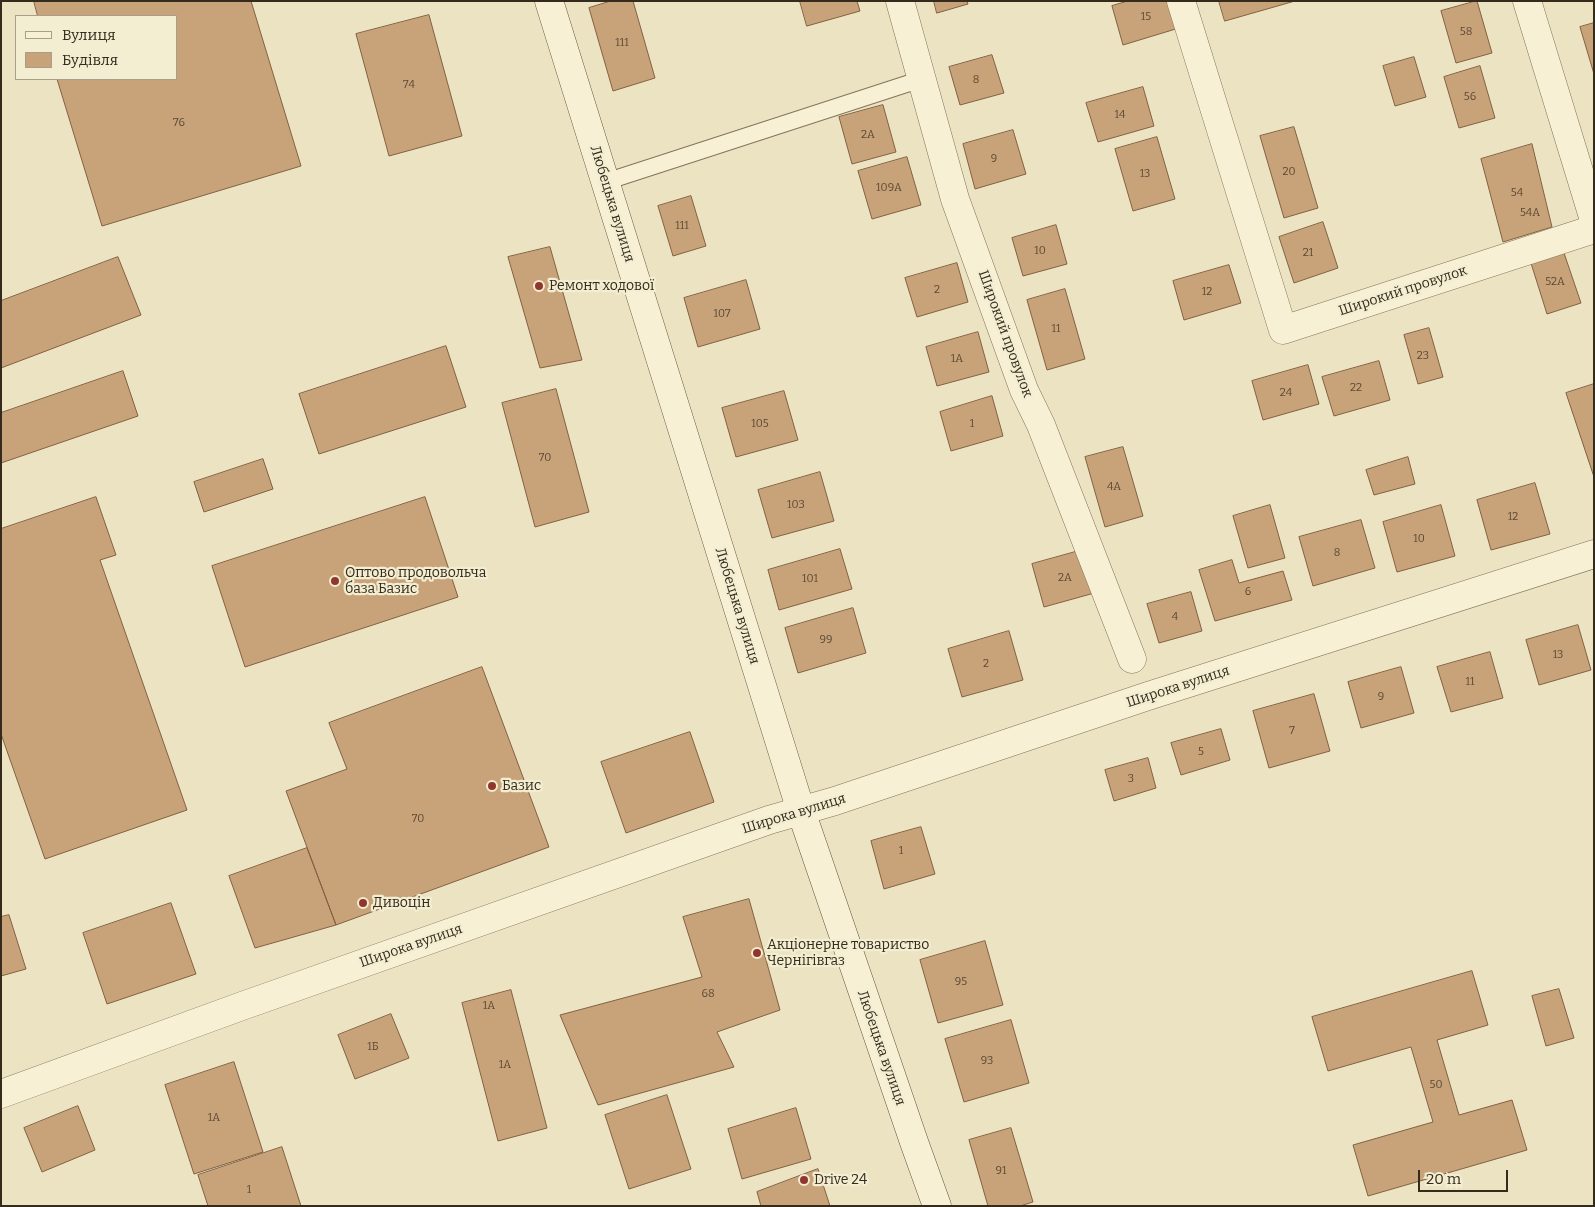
<!DOCTYPE html>
<html>
<head>
<meta charset="utf-8">
<style>
	body { margin:0 }
	#map { position:relative; width:1595px; height:1207px; overflow:hidden; background:#ebe3c2; font-family:Bitter,serif }
	canvas { display:block }
	.frame { position:absolute; inset:0; border:2px solid #352b1d; pointer-events:none }
	.legend { position:absolute; left:15px; top:15px; width:162px; height:65px; box-sizing:border-box; background:#f3edd1; border:1px solid #a79f89; margin:0; padding:6px 9px; list-style:none; font-size:15px; color:#352b1d }
	.legend li { display:flex; align-items:center; gap:10px; height:25px }
	.legend b { width:25px; border:1px solid #a79f89 }
	.scale { position:absolute; left:1418px; top:1170px; width:90px; height:22px; box-sizing:border-box; border:2px solid #352b1d; border-top:0; padding-left:6px; font-size:15px; line-height:18px; white-space:nowrap; color:#352b1d; -webkit-text-stroke:4px #f3edd1; paint-order:stroke }
</style>
</head>
<body>
<div id="map">
<canvas width="1595" height="1207"></canvas>
<div class="frame"></div>
<ul class="legend">
<li><b style="height:6px;background:#f7f0d4"></b>Вулиця</li>
<li><b style="height:14px;background:#c8a279"></b>Будівля</li>
</ul>
<div class="scale">20 m</div>
</div>
<script>
const context = document.querySelector('canvas').getContext('2d');
context.lineJoin = 'round';
function paint(path, color) {
  context.fillStyle = color;
  context.fill(path, 'evenodd');
}
function stroke(path, color, width, dash) {
  context.strokeStyle = color;
  context.lineWidth = width;
  context.lineCap = dash ? 'butt' : 'round';
  context.setLineDash(dash || []);
  context.stroke(path);
}
function label(font, color, halo, rows, align = 'center') {
  context.font = font + ' Bitter,serif';
  context.lineWidth = 4.5;
  context.setLineDash([]);
  context.textBaseline = 'middle';
  context.strokeStyle = halo;
  context.fillStyle = color;
  for (const [text, x, y, turn = 0] of rows) {
    context.save();
    context.translate(x, y);
    context.rotate((+turn || 0) * Math.PI / 180);
    context.textAlign = isNaN(turn) ? turn : align;
    if (halo) context.strokeText(text, 0, 0);
    context.fillText(text, 0, 0);
    context.restore();
  }
}
const building = new Path2D(`
	M34,1H251L301,166L102,226L57,79H176V16H38Z
	M611,1H633L655,78L613,91L589,8Z
	M800,1H857L860,11L807,26Z
	M934,1H967L968,4L937,13Z
	M1128,1H1172L1179,28L1123,45L1112,6Z
	M1219,1H1295L1225,21Z
	M1477,1L1492,53L1456,63L1441,11Z
	M429,15L462,136L389,156L356,34Z
	M1594,23V74L1580,27Z
	M992,55L1004,93L960,105L949,67Z
	M1414,57L1426,97L1395,106L1383,66Z
	M1480,66L1495,118L1459,128L1444,77Z
	M1143,87L1154,126L1098,142L1086,103Z
	M883,105L896,152L852,164L839,117Z
	M1294,127L1318,208L1284,218L1260,136Z
	M1013,130L1026,174L975,189L963,144Z
	M1157,137L1175,199L1133,211L1115,149Z
	M1532,144L1552,227L1503,242L1481,159Z
	M907,157L921,205L872,219L858,171Z
	M691,196L706,246L673,256L658,206Z
	M1323,222L1338,268L1294,283L1279,237Z
	M1056,225L1067,264L1023,276L1012,238Z
	M550,247L582,360L540,368L508,257Z
	M1563,250L1581,303L1547,314L1530,260Z
	M118,257L141,315L1,368V301Z
	M957,263L968,302L917,317L905,278Z
	M1229,265L1241,303L1184,320L1173,281Z
	M746,280L760,329L698,347L684,298Z
	M1065,289L1085,359L1047,370L1027,300Z
	M1429,328L1443,377L1418,384L1404,335Z
	M978,332L989,372L937,386L926,347Z
	M446,346L466,407L319,454L299,394Z
	M1379,361L1390,400L1334,416L1322,377Z
	M1308,365L1319,404L1263,420L1252,381Z
	M123,371L138,416L1,463V413Z
	M1594,384V477L1566,393Z
	M556,389L589,512L535,527L502,403Z
	M784,391L798,440L736,457L722,408Z
	M992,396L1003,436L951,451L940,412Z
	M1123,447L1143,516L1105,527L1085,457Z
	M1408,457L1415,484L1374,495L1366,470Z
	M263,459L273,489L204,512L194,482Z
	M820,472L834,521L772,538L758,490Z
	M1535,483L1550,534L1491,550L1477,500Z
	M96,497L116,555L100,560L187,810L45,859L1,734V529Z
	M425,497L458,597L245,667L212,566Z
	M1270,505L1285,558L1248,568L1233,516Z
	M1441,505L1455,556L1397,572L1383,522Z
	M1361,520L1375,568L1313,586L1299,537Z
	M840,549L852,589L779,610L768,570Z
	M1086,549L1098,592L1044,607L1032,564Z
	M1232,560L1239,583L1283,571L1292,600L1215,621L1199,570Z
	M1191,592L1202,631L1159,643L1147,604Z
	M853,608L866,653L798,673L785,628Z
	M1578,625L1591,670L1539,685L1526,640Z
	M1009,631L1023,680L962,697L948,649Z
	M1490,652L1503,698L1451,712L1437,667Z
	M482,667L549,847L336,925L286,791L347,769L329,723Z
	M1401,667L1414,713L1361,728L1348,682Z
	M1314,694L1330,751L1269,768L1253,711Z
	M1221,729L1230,760L1181,775L1171,743Z
	M690,732L714,802L626,833L601,762Z
	M1148,758L1156,788L1114,801L1105,770Z
	M921,827L935,874L884,889L871,841Z
	M307,848L336,925L255,948L229,876Z
	M749,899L780,1010L717,1032L734,1067L598,1105L560,1015L702,977L683,917Z
	M171,903L196,974L107,1004L83,933Z
	M9,915L26,969L1,976V917Z
	M985,941L1003,1005L938,1023L920,960Z
	M1472,971L1488,1025L1437,1040L1459,1115L1512,1100L1527,1150L1368,1196L1353,1145L1433,1122L1411,1047L1328,1071L1312,1017Z
	M1559,989L1574,1038L1546,1046L1532,996Z
	M511,990L547,1128L498,1141L462,1003Z
	M391,1014L409,1058L355,1079L338,1035Z
	M1011,1020L1029,1083L964,1102L945,1039Z
	M234,1062L263,1152L194,1174L165,1085Z
	M667,1095L691,1169L629,1189L605,1115Z
	M78,1106L95,1150L42,1172L24,1128Z
	M796,1108L811,1159L742,1179L728,1129Z
	M1011,1128L1033,1202L1020,1206H988L969,1140Z
	M282,1147L301,1206H208L198,1175Z
	M818,1169L830,1206H761L757,1192Z`);
const service = new Path2D(`
	M605,182L922,79`);
const minor = new Path2D(`
	M900,1L955,199L1024,390L1041,425L1132,659
	M1181,1L1283,330L1594,229
	M1527,1L1594,220
	M1,1094L242,1006L769,820L835,801L1148,696L1594,554`);
const secondary = new Path2D(`
	M549,1L801,811L914,1142L937,1206`);
const markers = [
	[539,286,5,"#90362d"],
	[335,581,5,"#90362d"],
	[492,786,5,"#90362d"],
	[363,903,5,"#90362d"],
	[757,953,5,"#90362d"],
	[804,1180,5,"#90362d"]
];
const numberNames = [
	["15",1146,17],
	["58",1466,32],
	["111",622,43],
	["8",976,80],
	["74",409,85],
	["56",1470,97],
	["14",1120,115],
	["76",179,123],
	["2А",868,135],
	["9",994,159],
	["20",1289,172],
	["13",1145,174],
	["109А",889,188],
	["54",1517,193],
	["54А",1530,213],
	["111",682,226],
	["10",1040,251],
	["21",1308,253],
	["52А",1555,282],
	["2",937,290],
	["12",1207,292],
	["107",722,314],
	["11",1056,329],
	["23",1423,356],
	["1А",957,359],
	["22",1356,388],
	["24",1286,393],
	["105",760,424],
	["1",972,424],
	["70",545,458],
	["4А",1114,487],
	["103",796,505],
	["12",1513,517],
	["10",1419,539],
	["8",1337,553],
	["2А",1065,578],
	["101",810,579],
	["6",1248,592],
	["4",1175,617],
	["99",826,640],
	["13",1558,655],
	["2",986,664],
	["11",1470,682],
	["9",1381,697],
	["7",1292,731],
	["5",1201,752],
	["3",1131,779],
	["70",418,819],
	["1",901,851],
	["95",961,982],
	["68",708,994],
	["1А",489,1006],
	["1Б",373,1047],
	["93",987,1061],
	["1А",505,1065],
	["50",1436,1085],
	["1А",214,1118],
	["91",1001,1171],
	["1",249,1190]
];
const streetNames = [
	["Любецька вулиця",612,204,73],
	["Широкий провулок",1403,291,-18],
	["Широкий провулок",1005,334,70],
	["Любецька вулиця",737,606,73],
	["Широка вулиця",1178,687,-18],
	["Широка вулиця",794,814,-17],
	["Широка вулиця",411,946,-19],
	["Любецька вулиця",881,1048,71]
];
const poiNames = [
	["Ремонт ходової",549,286],
	["Оптово продовольча",345,573],
	["база Базис",345,589],
	["Базис",502,786],
	["Дивоцін",373,903],
	["Акціонерне товариство",767,945],
	["Чернігівгаз",767,961],
	["Drive 24",814,1180]
];
paint(building, '#c8a279');
stroke(building, '#826141', 1);
stroke(service, '#84745a', 18);
stroke(minor, '#84745a', 29);
stroke(secondary, '#66563d', 29);
stroke(service, '#f7f0d4', 16);
stroke(minor, '#f7f0d4', 28);
stroke(secondary, '#f7f0d4', 28);
for (const [x, y, r, color] of markers) {
  const dot = new Path2D();
  dot.arc(x, y, r, 0, 2 * Math.PI);
  context.fillStyle = color;
  context.fill(dot);
  stroke(dot, '#f3edd1', 2);
}
label('11px', '#5a4934', null, numberNames);
label('14px', '#352b1d', '#f3edd1', streetNames);
label('14px', '#352b1d', '#f3edd1', poiNames, 'left');
</script>
</body>
</html>
